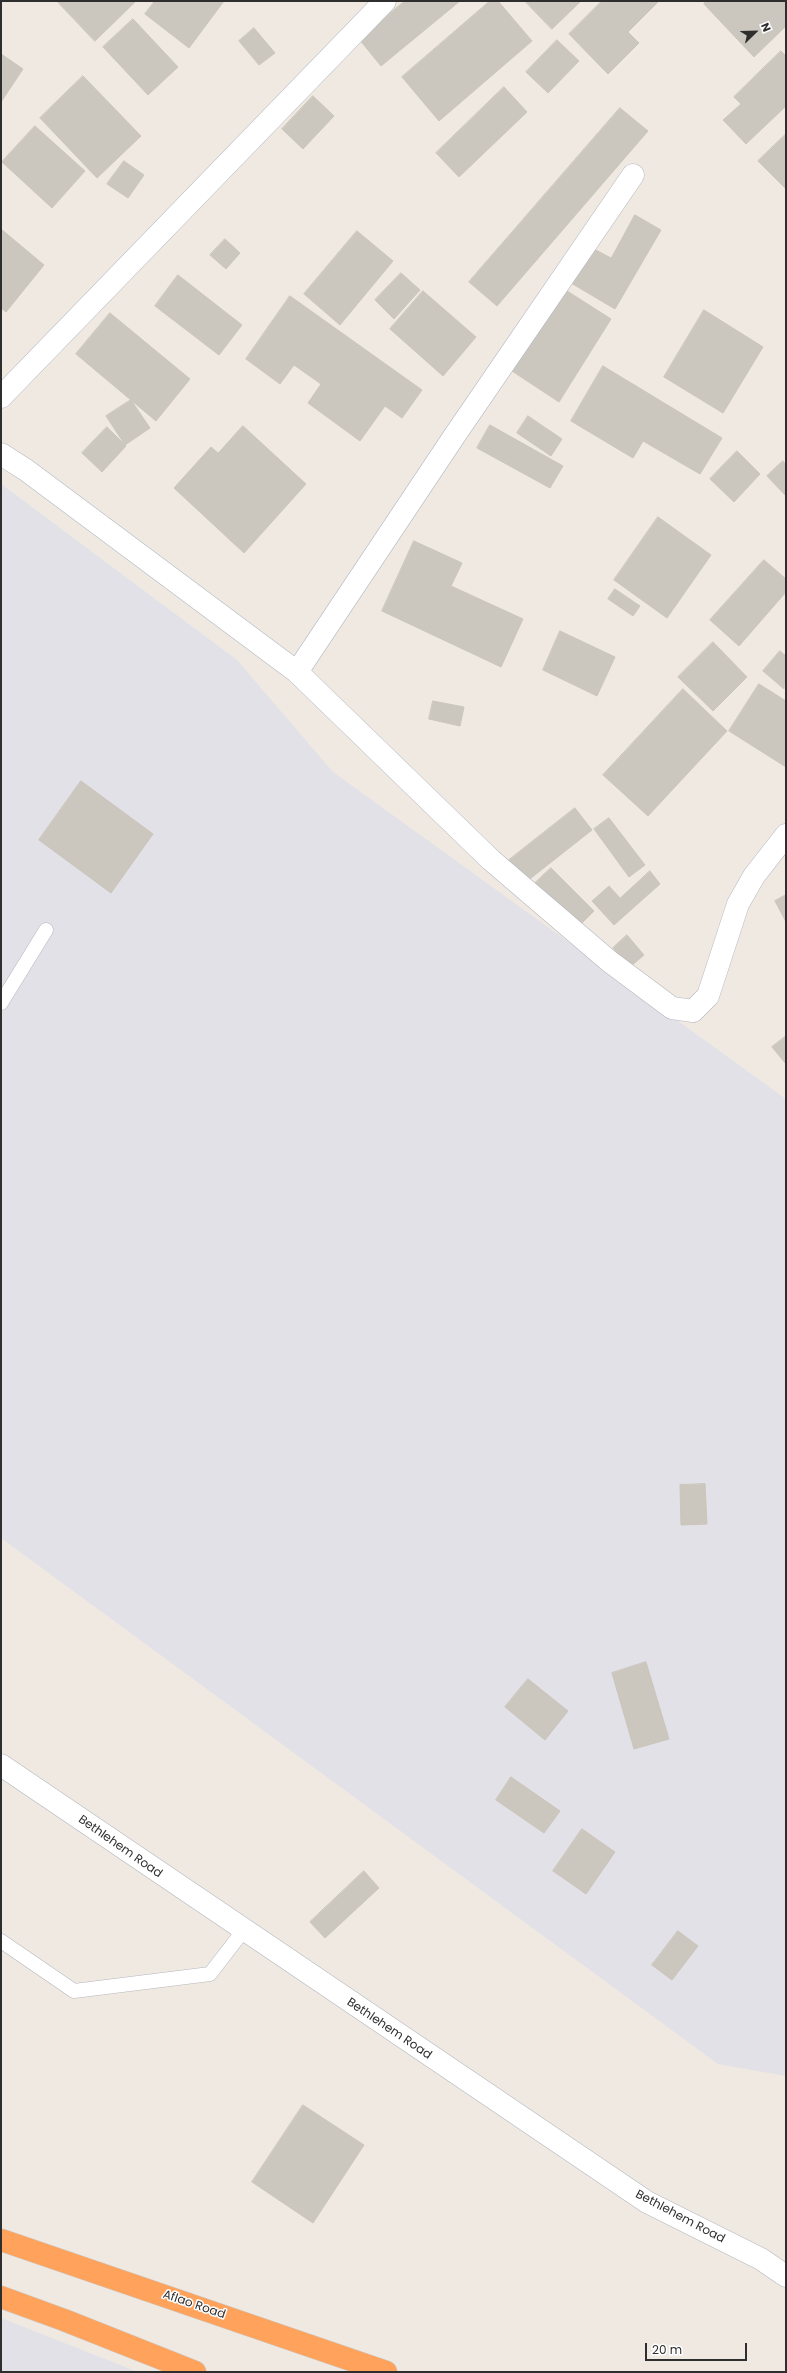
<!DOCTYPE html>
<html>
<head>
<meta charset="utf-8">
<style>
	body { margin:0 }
	#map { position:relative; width:787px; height:2373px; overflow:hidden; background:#efe9e1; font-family:Poppins,sans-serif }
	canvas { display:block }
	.frame { position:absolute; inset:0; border:2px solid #2e2e2e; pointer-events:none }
	.north { position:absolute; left:735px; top:12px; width:40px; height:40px; -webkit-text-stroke:3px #fff; paint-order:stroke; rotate:67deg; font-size:11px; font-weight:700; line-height:16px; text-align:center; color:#2e2e2e }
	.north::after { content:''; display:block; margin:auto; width:14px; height:18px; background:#2e2e2e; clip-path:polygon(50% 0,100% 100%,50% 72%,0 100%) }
	.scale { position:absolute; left:645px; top:2343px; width:102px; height:18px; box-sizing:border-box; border:2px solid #2e2e2e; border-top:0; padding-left:5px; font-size:12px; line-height:14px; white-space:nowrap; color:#2e2e2e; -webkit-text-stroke:3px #fff; paint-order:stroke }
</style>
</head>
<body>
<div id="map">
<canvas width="787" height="2373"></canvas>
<div class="frame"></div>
<div class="north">N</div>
<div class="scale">20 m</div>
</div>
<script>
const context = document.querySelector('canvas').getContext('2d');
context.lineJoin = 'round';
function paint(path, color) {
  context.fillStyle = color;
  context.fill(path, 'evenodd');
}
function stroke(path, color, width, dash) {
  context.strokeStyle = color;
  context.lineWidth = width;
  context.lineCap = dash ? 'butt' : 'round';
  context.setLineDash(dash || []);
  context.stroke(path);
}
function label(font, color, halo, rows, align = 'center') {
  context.font = font + ' Poppins,sans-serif';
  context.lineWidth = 3;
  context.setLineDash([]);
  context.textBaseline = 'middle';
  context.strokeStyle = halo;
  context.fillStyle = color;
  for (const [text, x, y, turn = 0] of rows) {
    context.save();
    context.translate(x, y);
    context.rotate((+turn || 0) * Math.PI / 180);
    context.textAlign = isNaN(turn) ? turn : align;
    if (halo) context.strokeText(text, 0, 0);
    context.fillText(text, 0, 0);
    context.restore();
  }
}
const industrial = new Path2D(`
	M1,484L237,660L333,772L786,1099V2076L718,2064L1,1538Z
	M1,2318L138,2372H1Z`);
const building = new Path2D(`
	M57,1H136L95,41Z
	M155,1H224L189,48L145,14Z
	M405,1H460L381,66L359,39Z
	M490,1H498L532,41L439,121L402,77Z
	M525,1H581L552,29Z
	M602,1L658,2L628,32L639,43L608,74L569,34Z
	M706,1H786V26L754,57L704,4Z
	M133,19L178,67L148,95L103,47Z
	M254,28L275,53L259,65L239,41Z
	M557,40L579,61L548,93L526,72Z
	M781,51L786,56V106L746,144L723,120L741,104L734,97Z
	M1,54L23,69L1,102Z
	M83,76L141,136L97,178L40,118Z
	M504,87L527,112L459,177L436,153Z
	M313,96L334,116L303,149L282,129Z
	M620,108L648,131L497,306L469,282Z
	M35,126L85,171L52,208L2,162Z
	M786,134V189L758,161Z
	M124,161L144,175L128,198L107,184Z
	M635,215L661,230L615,309L571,283L592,248L611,258Z
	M1,229L44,265L6,312L1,308Z
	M357,231L393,261L340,325L304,294Z
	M225,239L240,253L226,269L210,255Z
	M401,273L420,290L394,319L375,300Z
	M178,275L242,325L219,355L155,306Z
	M564,289L611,319L559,402L512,371Z
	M423,291L476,337L443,376L390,329Z
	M290,296L422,390L402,418L385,406L360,441L308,403L321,384L294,365L280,384L246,359Z
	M704,310L763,347L723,413L664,377Z
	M110,313L190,379L156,421L76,354Z
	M603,366L722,438L700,474L643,441L633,458L571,421Z
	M131,400L150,428L125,445L106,416Z
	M528,416L562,439L551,456L517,433Z
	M490,425L563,466L550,488L477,448Z
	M243,426L306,484L244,553L174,488L211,447L218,453Z
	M107,427L126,446L102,472L82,453Z
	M737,451L760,474L734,502L710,479Z
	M783,461L786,465L785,495L767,476Z
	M658,517L711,555L667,618L614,580Z
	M414,541L462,563L451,586L523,619L501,667L382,611Z
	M764,560L786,579V592L739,646L710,620Z
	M615,589L640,606L633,616L608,599Z
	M560,631L615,657L597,696L543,670Z
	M713,642L747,677L713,711L678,677Z
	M780,651L786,656L784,689L763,671Z
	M759,684L786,701V767L729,731Z
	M683,689L727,731L648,816L603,775Z
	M433,701L464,707L460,726L429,719Z
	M81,781L153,834L111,893L39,840Z
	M575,808L592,830L526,882L509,860Z
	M609,818L645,865L629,877L594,829Z
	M551,868L594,911L576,929L533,885Z
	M650,871L660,884L614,925L592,901L609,886L620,898Z
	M786,895V922L775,901Z
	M627,935L644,955L630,967L613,948Z
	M786,1036V1064L772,1047Z
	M705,1484L707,1524L681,1525L680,1485Z
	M646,1662L669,1739L634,1749L612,1673Z
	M528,1679L568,1711L545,1740L505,1707Z
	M511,1777L560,1811L544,1833L496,1800Z
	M582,1829L615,1852L586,1894L553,1871Z
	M364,1871L379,1888L325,1938L310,1922Z
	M678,1931L698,1946L672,1980L652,1965Z
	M303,2105L364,2145L313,2223L252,2182Z`);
const lane = new Path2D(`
	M1,1003L46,930
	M1,1941L74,1991L210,1974L243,1931`);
const street = new Path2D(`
	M1,397L385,1
	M1,454L26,470L297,672L491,860L609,961L672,1008L693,1011L708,996L738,904L754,876L786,835
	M297,672L455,435L633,175
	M1,1765L647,2202L761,2259L786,2276`);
const highway = new Path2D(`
	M1,2240L386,2372
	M1,2297L64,2320L195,2372`);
const streetNames = [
	["Bethlehem Road",120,1847,35],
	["Bethlehem Road",389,2029,34],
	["Bethlehem Road",680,2217,28],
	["Aflao Road",194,2305,19]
];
paint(industrial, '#e3e1e8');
paint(building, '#cbc7bf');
stroke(building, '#cbc5ba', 1);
stroke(lane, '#b4b7c1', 15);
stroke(street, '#b4b7c1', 23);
stroke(highway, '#c9c9c9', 23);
stroke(lane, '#fff', 14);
stroke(street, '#fff', 22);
stroke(highway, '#ffa35c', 22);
label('12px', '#2e2e2e', '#fff', streetNames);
</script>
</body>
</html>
